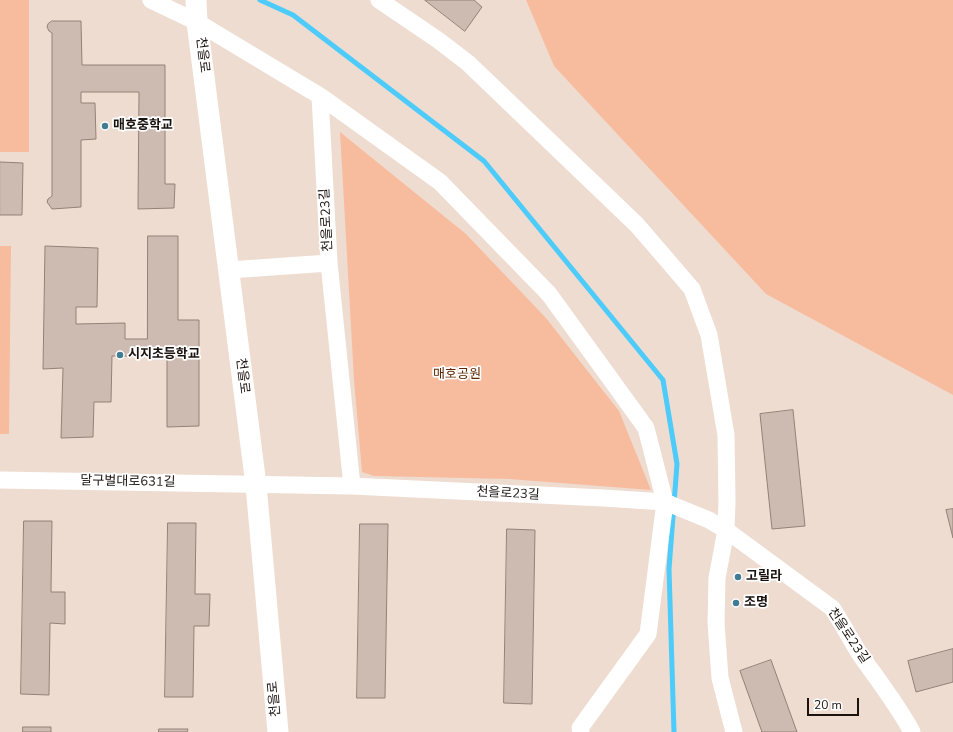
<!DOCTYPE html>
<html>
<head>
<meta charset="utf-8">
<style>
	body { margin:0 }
	#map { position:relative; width:953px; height:732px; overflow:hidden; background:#efdcd1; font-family:"Nunito Sans",sans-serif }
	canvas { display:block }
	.scale { position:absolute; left:807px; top:698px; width:52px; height:18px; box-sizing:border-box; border:2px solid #19120f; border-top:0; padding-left:5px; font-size:12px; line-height:14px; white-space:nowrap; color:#19120f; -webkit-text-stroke:3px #fff; paint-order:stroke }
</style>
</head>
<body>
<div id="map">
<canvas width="953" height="732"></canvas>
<div class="scale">20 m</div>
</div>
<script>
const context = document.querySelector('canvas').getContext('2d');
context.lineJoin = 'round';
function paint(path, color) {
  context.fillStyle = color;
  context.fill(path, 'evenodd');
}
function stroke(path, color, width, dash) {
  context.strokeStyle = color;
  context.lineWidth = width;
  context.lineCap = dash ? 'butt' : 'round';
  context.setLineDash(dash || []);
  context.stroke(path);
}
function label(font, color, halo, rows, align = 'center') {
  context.font = font + ' "Nunito Sans","Noto Sans KR",sans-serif';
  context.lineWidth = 3.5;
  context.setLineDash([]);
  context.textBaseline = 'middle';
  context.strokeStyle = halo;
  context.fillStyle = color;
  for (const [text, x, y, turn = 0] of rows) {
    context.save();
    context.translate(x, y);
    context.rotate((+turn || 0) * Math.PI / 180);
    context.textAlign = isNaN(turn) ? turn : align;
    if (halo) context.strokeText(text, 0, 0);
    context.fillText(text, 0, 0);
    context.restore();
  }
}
const green = new Path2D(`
	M0,0H29V152H0Z
	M526,0H953V395L766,294L554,66Z
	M340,132L466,234L546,318L619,411L651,490L509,479L374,476L362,472L354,380Z
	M0,246H11L9,434H0Z`);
const stream = new Path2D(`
	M260,0L293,15L484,161L663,380L677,464L669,569L674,732`);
const building = new Path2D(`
	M425,0H474L482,7L465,31Z
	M52,21H81L82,65H165V184H175L174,208L138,209L139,92H81V103H95L96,139L81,140V207L52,209L47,202L48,199L52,196V33L49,31L47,27L48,24Z
	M0,162L23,163L22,215H0Z
	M148,236H178V320H199V426L167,427V356H112L111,402H94L93,437L61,438L63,368L43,369L45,246L98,248L97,307H76V324L125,323V339H147Z
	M793,410L805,526L772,529L760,414Z
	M953,509V538L946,510Z
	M24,521H52L51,592H65V624L50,623L49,695L21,694Z
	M168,523H196L195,594H210L209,626H194L193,697H165Z
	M360,524H388L385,698H357Z
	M507,529L535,530L532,704L504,703Z
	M953,649V682L916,692L908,661Z
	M771,660L797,732H762L740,671Z
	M23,727H51V732H23Z
	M159,729H188L187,732H159Z`);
const minor = new Path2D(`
	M151,0L197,22L320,96L440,182L549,294L646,428L665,502L648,634L580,728L581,732
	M379,0L438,40L468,63L637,225L692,289L709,335L726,435L727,501L726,530L717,578L716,623L720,678L734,732
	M320,96L329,263L352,486
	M229,270L329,263
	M0,480L352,486L603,498L665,502L709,520L726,530L832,608C842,623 850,638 859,653C877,679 897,704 912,732`);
const tertiary = new Path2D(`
	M196,0L197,22L256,485L278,732`);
const markers = [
	[105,126,4,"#407c94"],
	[120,355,4,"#407c94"],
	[738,577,4,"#407c94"],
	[736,603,4,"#407c94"]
];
const streetNames = [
	["천을로",202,55,83],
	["천을로23길",327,220,-93],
	["천을로",242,376,83],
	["달구벌대로631길",128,482,1],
	["천을로23길",508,494,3],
	["천을로23길",848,636,56],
	["천을로",275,699,-95]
];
const poiNames = [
	["매호중학교",113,126],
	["시지초등학교",128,355],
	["고릴라",746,577],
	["조명",744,603]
];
const parkNames = [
	["매호공원",457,375]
];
paint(green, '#f7bc9e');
stroke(stream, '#4dcbfa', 5);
paint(building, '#cdbab0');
stroke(building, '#938178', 1);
stroke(minor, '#fff', 17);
stroke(tertiary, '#fff', 21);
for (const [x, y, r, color] of markers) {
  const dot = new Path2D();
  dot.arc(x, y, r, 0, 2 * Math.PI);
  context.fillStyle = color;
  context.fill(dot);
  stroke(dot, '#fff', 1.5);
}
label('13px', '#19120f', '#fff', streetNames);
label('bold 13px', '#19120f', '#fff', poiNames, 'left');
label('13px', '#5f2700', '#fff', parkNames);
</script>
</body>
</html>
